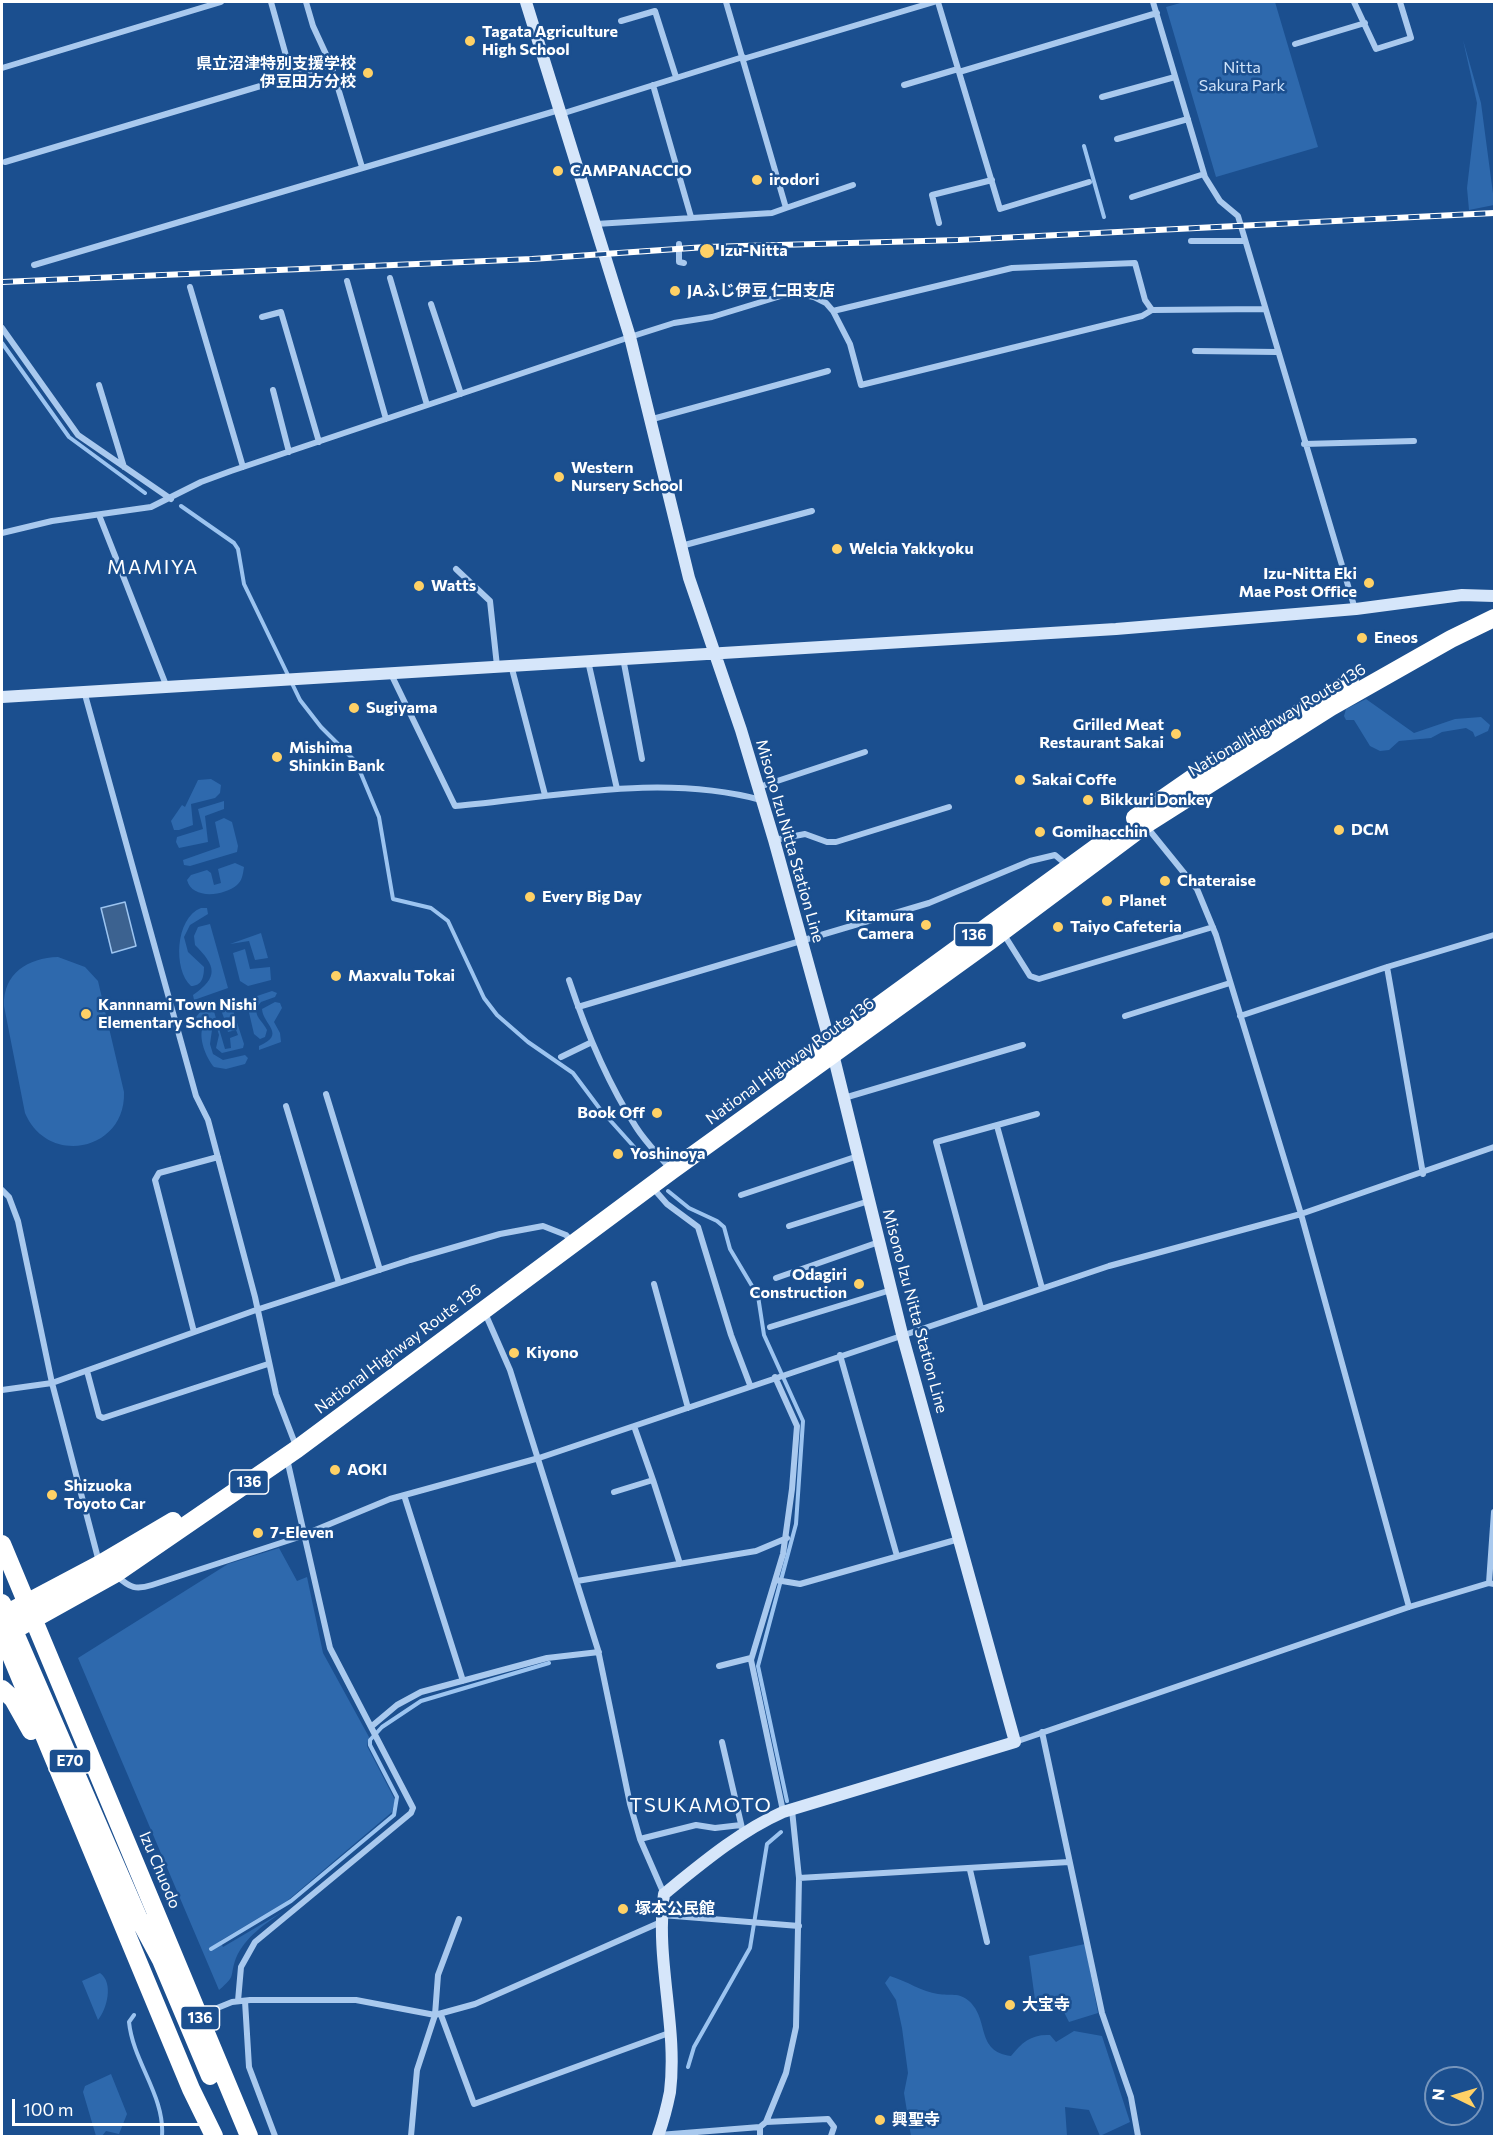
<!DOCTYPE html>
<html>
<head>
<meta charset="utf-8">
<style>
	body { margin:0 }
	#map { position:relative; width:1496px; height:2138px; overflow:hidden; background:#1b4f8f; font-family:Commissioner,sans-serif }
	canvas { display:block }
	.frame { position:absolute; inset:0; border:3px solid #fff; pointer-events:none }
	.north { position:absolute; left:1424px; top:2066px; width:60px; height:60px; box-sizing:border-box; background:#1b4f8f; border:2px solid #7695bc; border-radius:50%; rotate:275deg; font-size:16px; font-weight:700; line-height:24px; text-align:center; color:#fff }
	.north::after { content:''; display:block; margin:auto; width:21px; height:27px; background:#ffd166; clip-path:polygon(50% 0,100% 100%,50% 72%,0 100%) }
	.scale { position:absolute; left:12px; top:2099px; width:189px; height:27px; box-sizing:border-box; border:3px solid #fff; border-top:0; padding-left:8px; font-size:18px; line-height:21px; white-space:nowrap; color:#fff; -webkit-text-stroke:4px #1b4f8f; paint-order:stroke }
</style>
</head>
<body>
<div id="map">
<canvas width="1496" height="2138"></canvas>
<div class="frame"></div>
<div class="north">N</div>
<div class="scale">100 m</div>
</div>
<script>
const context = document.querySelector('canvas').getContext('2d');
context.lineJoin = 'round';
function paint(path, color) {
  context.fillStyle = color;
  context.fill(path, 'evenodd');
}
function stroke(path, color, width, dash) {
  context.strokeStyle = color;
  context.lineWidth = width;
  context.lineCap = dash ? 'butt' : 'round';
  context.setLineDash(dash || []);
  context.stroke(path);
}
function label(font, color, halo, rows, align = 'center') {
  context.font = font + ' Commissioner,"Noto Sans JP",sans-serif';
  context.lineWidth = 5;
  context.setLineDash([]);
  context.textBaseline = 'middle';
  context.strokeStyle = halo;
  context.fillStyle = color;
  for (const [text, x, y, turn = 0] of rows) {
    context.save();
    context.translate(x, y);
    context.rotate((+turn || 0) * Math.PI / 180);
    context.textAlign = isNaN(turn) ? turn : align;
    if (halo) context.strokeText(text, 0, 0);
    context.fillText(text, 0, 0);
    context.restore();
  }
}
const green = new Path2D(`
	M1184,2H1275L1318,147L1216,177L1166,7Z
	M1463,40L1481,103L1494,201V205L1469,210L1467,188L1477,103Z
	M1366,699L1414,733L1455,719L1481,717L1490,725L1488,731L1475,737L1473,732L1466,728L1442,732L1431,738L1399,741L1389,750L1380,751L1370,746L1354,720H1346L1344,716L1346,709Z
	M211,779L221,785L220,793L215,798L191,804L193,825L179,830H174L171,821L182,805L185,807L198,780Z
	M224,801V809L205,816L208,842L179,848L176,842L177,837L203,829L198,809Z
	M224,818L232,822L238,846L237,852L190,866L184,865L183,860L220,847L215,822Z
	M235,863L244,867C243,874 242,881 237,885C224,896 192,900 187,880L191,875L207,870L211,873L214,885L221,883L218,869Z
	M201,908H207L208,914L190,925L184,937L188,952L204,967C204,977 202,986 191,986C173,970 175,918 201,908Z
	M210,924L228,988L194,1000L193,995C219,977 216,966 195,945L194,936L198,927Z
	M261,933L268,958L255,960L249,941L230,944Z
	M245,949L250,969L270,967L271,980L248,986L240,981L233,953Z
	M58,957L85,967L98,981L124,1092C126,1151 48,1167 25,1113L4,1006C3,973 28,958 58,957Z
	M272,991L277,993L275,997L261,1002C250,1015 262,1019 267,1030L265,1037L260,1039L254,1034L247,1004L254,997Z
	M275,1002L280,1003L282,1008L274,1022L280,1033L281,1042L259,1050V1046C287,1034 263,1025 262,1009Z
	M231,1004L244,1044L243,1048L222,1053L216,1048L219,1035L216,1025L198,1020L196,1017L201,1011L213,1008L225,1049L231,1048L230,1038L238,1035L236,1030L228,1032L226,1026L235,1021L233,1017L224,1018L221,1010L223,1006Z
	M203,1027L212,1030L210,1044L213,1054L223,1060L245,1055L248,1058L245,1064L226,1069L214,1067C206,1058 198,1037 203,1027Z
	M279,1548L297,1581L307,1577L323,1653L369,1737L367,1746L395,1800L392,1812L287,1901L220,1941L223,1947L284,1911C266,1923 245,1937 236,1958C229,1977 237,1975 219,1990L78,1658L228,1564Z
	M1085,1944L1098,2013L1069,2022L1062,2008L1036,2007L1029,1956Z
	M100,1973C114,1983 107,2009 98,2020L82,1981Z
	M890,1976C907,1981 922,1992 938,1994C950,1996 959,1992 969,2001C990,2020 975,2051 1011,2056C1022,2042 1032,2034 1050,2035L1056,2042L1074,2031L1102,2036L1130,2122L1100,2136L1089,2110L1065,2107L1067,2136H911L904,2093L908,2073L902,2028L896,2000L885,1983Z
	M111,2074L127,2114L119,2134L106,2131L102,2136H96L83,2092L85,2086Z`);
const water = new Path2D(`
	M125,902L136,946L112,953L101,908Z`);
const stream = new Path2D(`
	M1084,146L1104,217
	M2,343L69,437L145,493
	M181,506L234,543L238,549L244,584L300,700L321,727L353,759L359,769L379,817L393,899L431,908L448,921L484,998L497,1015L528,1042L573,1073L600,1109L644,1158
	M668,1191L689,1208L717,1221L724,1227L730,1249L758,1296L764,1335L803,1421L796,1524L758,1666L787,1801
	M211,1949L291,1901L394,1815L397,1797L370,1745V1740L382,1727L421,1701L549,1663
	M134,2015L129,2022C133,2062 165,2096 162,2136
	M688,2067L694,2047L750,1948L767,1844L781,1832`);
const street = new Path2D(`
	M271,2L292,77
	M306,2L313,26L331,65L362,167
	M938,2L1000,209L1089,182
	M1153,2L1205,177L1220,201L1238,216L1355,609
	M1354,2L1376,49L1411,38L1400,2
	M621,21L655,11L676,77
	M1295,44L1365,23
	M743,59L934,2
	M2,68L221,2
	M959,72L1157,13
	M653,85L691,217
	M904,85L958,69
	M1102,97L1175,77
	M561,114L743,57
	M1117,139L1188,119
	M5,162L331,65
	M1132,197L1204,174
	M786,208L853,185
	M939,223L932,195L992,180
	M596,224L772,213L786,208L726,2
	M1191,241H1245
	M679,244V262L684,263
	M34,265L559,110
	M390,278L427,405
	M347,281L386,419
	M190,287L243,467
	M431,304L461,394
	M833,311L1012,268L1135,263L1145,300L1152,310L1265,309
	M262,317L281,312L319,442
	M2,328L78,435L171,499
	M1195,351L1277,352
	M99,385L124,467
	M273,390L289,452
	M649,420L828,371
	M1304,444L1414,441
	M99,515L166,685
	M2,533L52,521L151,507L201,482L231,471L630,337L674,323L712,317L784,295L793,293L814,297L826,303L833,311L850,344L861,385L1142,316L1152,310
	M681,546L812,511
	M456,569L490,601L497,666
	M623,658L642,759
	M588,661L617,789
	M511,665L545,795
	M391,674L455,806C556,797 661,773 761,800
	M84,691L196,1096L208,1120L255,1297L276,1394L296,1446
	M759,787L865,752
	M1146,826L1197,889L1216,935L1301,1214L1409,1607
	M774,840L805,834L827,842H836L949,807
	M1003,933L1030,976L1039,979L1213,927
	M1387,967L1423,1174
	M569,980C586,1031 607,1082 636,1127C646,1143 660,1156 671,1170
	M578,1007L929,903L1030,861L1055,855L1068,866
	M1125,1016L1230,983
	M1240,1016L1387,967L1494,935
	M561,1057L592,1042
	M326,1094L380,1270
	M844,1098L1023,1045
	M286,1106L339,1283
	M997,1126L1042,1288
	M653,1188L667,1204L698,1227L731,1335L750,1385
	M2,1190L9,1197L18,1221L52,1383L99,1562
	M741,1195L858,1156
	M789,1226L869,1201
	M776,1278L879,1242
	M654,1284L688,1408
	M981,1308L936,1142L1037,1114
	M485,1313L510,1370L598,1650L630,1804L640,1839L664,1894
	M770,1327L891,1290
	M194,1332L155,1180L159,1173L218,1157
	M840,1355L897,1556
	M87,1371L99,1416L103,1418L268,1364
	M775,1377L797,1426L792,1489L783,1554L751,1660L783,1811
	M2,1390L52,1383L256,1310L410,1260L500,1234L543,1226L566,1235L571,1241
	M653,1480L680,1564
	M614,1492L653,1480L634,1426
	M404,1495L463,1681
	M117,1576C130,1588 136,1590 152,1585L296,1538L390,1499L539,1458L1109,1266L1301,1214L1494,1147
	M776,1580L800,1584L959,1539
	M577,1581L756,1551L787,1538
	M1489,1583L1494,1512
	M719,1666L751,1658
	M372,1726L397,1705L421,1692L547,1658L599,1652
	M1042,1732L1102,2013L1131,2097L1138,2136
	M722,1742L742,1828
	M1015,1742L1409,1607L1489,1583L1494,1584
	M640,1839L696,1825L715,1828L741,1825
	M970,1870L987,1942
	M799,1878L1069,1862
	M662,1915L799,1926
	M238,2001L241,1967L255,1942L411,1813L413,1808L330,1648L287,1459
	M245,2001L249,2067L275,2136
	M200,2015L232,2002L250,2000H356L435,2015L475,2004L661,1922
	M441,2015L474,2104L669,2033
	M766,2122L828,2119L834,2127L831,2136
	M659,2135L760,2127
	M411,2136L417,2070L435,2015L438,1975L459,1919
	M760,2136V2127L766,2122L786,2073L796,2027L799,1878L792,1810`);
const secondary = new Path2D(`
	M526,2L630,337L689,578L741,730L774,840L833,1054L902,1334L1015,1742L783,1812C740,1831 701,1864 664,1894C655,1960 678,2026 670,2092C667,2107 663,2122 658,2136
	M2,697L1116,629L1356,609L1462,595L1494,596`);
const highway = new Path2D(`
	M1135,818L1210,766L1350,682
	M789,1071L1101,844
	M2,1544L249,2136
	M2,1616L100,1564L173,1521
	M2,1634L191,2089L214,2136
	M2,1637L115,1574L297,1449L671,1171L990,941L1145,825L1331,707L1451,639L1494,618
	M2,1689L13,1699L31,1731
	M139,1919L161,1960L210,2076`);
const rail = new Path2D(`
	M2,282L532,259L706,247L959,240L1494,213`);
const highwayBridge = new Path2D(`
	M2,1603L139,1919`);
const markers = [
	[470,41,6,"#ffd166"],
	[368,73,6,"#ffd166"],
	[558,171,6,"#ffd166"],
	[757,180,6,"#ffd166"],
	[707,251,8,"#ffd166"],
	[675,291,6,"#ffd166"],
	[559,477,6,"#ffd166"],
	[837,549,6,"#ffd166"],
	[1369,583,6,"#ffd166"],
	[419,586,6,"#ffd166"],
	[1362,638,6,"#ffd166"],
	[354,708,6,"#ffd166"],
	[1176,734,6,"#ffd166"],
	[277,757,6,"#ffd166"],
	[1020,780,6,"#ffd166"],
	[1088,800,6,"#ffd166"],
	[1339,830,6,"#ffd166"],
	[1040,832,6,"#ffd166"],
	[1165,881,6,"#ffd166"],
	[530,897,6,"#ffd166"],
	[1107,901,6,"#ffd166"],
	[926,925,6,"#ffd166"],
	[1058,927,6,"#ffd166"],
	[336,976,6,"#ffd166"],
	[86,1014,6,"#ffd166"],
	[657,1113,6,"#ffd166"],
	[618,1154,6,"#ffd166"],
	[859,1284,6,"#ffd166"],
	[514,1353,6,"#ffd166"],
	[335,1470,6,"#ffd166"],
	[52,1495,6,"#ffd166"],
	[258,1533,6,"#ffd166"],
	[623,1909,6,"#ffd166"],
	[1010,2005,6,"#ffd166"],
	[880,2120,6,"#ffd166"]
];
const shields = [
	[974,935,39],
	[249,1482,39],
	[70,1761,42],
	[200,2018,39]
];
const shieldNames = [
	["136",974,935],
	["136",249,1482],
	["E70",70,1761],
	["136",200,2018]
];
const poiNames = [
	["Tagata Agriculture",482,32],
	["High School",482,50],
	["県立沼津特別支援学校",356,64,"right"],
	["伊豆田方分校",356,82,"right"],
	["CAMPANACCIO",570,171],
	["irodori",769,180],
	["Izu-Nitta",720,251],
	["JAふじ伊豆 仁田支店",687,291],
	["Western",571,468],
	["Nursery School",571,486],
	["Welcia Yakkyoku",849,549],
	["Izu-Nitta Eki",1357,574,"right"],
	["Mae Post Office",1357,592,"right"],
	["Watts",431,586],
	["Eneos",1374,638],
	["Sugiyama",366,708],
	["Grilled Meat",1164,725,"right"],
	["Restaurant Sakai",1164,743,"right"],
	["Mishima",289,748],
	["Shinkin Bank",289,766],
	["Sakai Coffe",1032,780],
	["Bikkuri Donkey",1100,800],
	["DCM",1351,830],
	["Gomihacchin",1052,832],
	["Chateraise",1177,881],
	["Every Big Day",542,897],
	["Planet",1119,901],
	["Kitamura",914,916,"right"],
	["Camera",914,934,"right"],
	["Taiyo Cafeteria",1070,927],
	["Maxvalu Tokai",348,976],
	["Kannnami Town Nishi",98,1005],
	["Elementary School",98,1023],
	["Book Off",645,1113,"right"],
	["Yoshinoya",630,1154],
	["Odagiri",847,1275,"right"],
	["Construction",847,1293,"right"],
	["Kiyono",526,1353],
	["AOKI",347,1470],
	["Shizuoka",64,1486],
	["Toyoto Car",64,1504],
	["7-Eleven",270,1533],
	["塚本公民館",635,1909],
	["大宝寺",1022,2005],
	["興聖寺",892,2120]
];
const parkNames = [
	["Nitta",1242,68],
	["Sakura Park",1242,86]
];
const streetNames = [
	["National Highway Route 136",1277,720,-31],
	["Misono Izu Nitta Station Line",790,841,74],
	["National Highway Route 136",790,1061,-36],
	["Misono Izu Nitta Station Line",915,1311,75],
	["National Highway Route 136",398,1349,-37],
	["Izu Chuodo",160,1870,67]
];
const quarterNames = [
	["MAMIYA",153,567],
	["TSUKAMOTO",701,1805]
];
paint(green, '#2e69ad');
paint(water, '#3c6290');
stroke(water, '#9cc4f0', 1.5);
stroke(stream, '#9cc4f0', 4);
stroke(street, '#a9c9ee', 6);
stroke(secondary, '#d6e6fa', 12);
stroke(highway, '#fff', 18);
stroke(rail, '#fff', 6);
stroke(rail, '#1b4f8f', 4, [11]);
stroke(highwayBridge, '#fff', 18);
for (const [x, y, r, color] of markers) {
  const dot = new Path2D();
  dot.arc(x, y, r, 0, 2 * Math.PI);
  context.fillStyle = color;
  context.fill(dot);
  stroke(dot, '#1b4f8f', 2);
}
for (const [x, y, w] of shields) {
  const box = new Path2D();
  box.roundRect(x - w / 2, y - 12, w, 24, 4.5);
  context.fillStyle = '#1b4f8f';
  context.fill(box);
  stroke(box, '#fff', 1.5);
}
label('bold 15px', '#fff', null, shieldNames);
label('bold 16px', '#fff', '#1b4f8f', poiNames, 'left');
label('16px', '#cfe3fa', '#1b4f8f', parkNames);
label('16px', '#fff', '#1b4f8f', streetNames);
context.letterSpacing = '1.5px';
label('20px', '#fff', '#1b4f8f', quarterNames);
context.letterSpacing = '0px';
</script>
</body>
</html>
